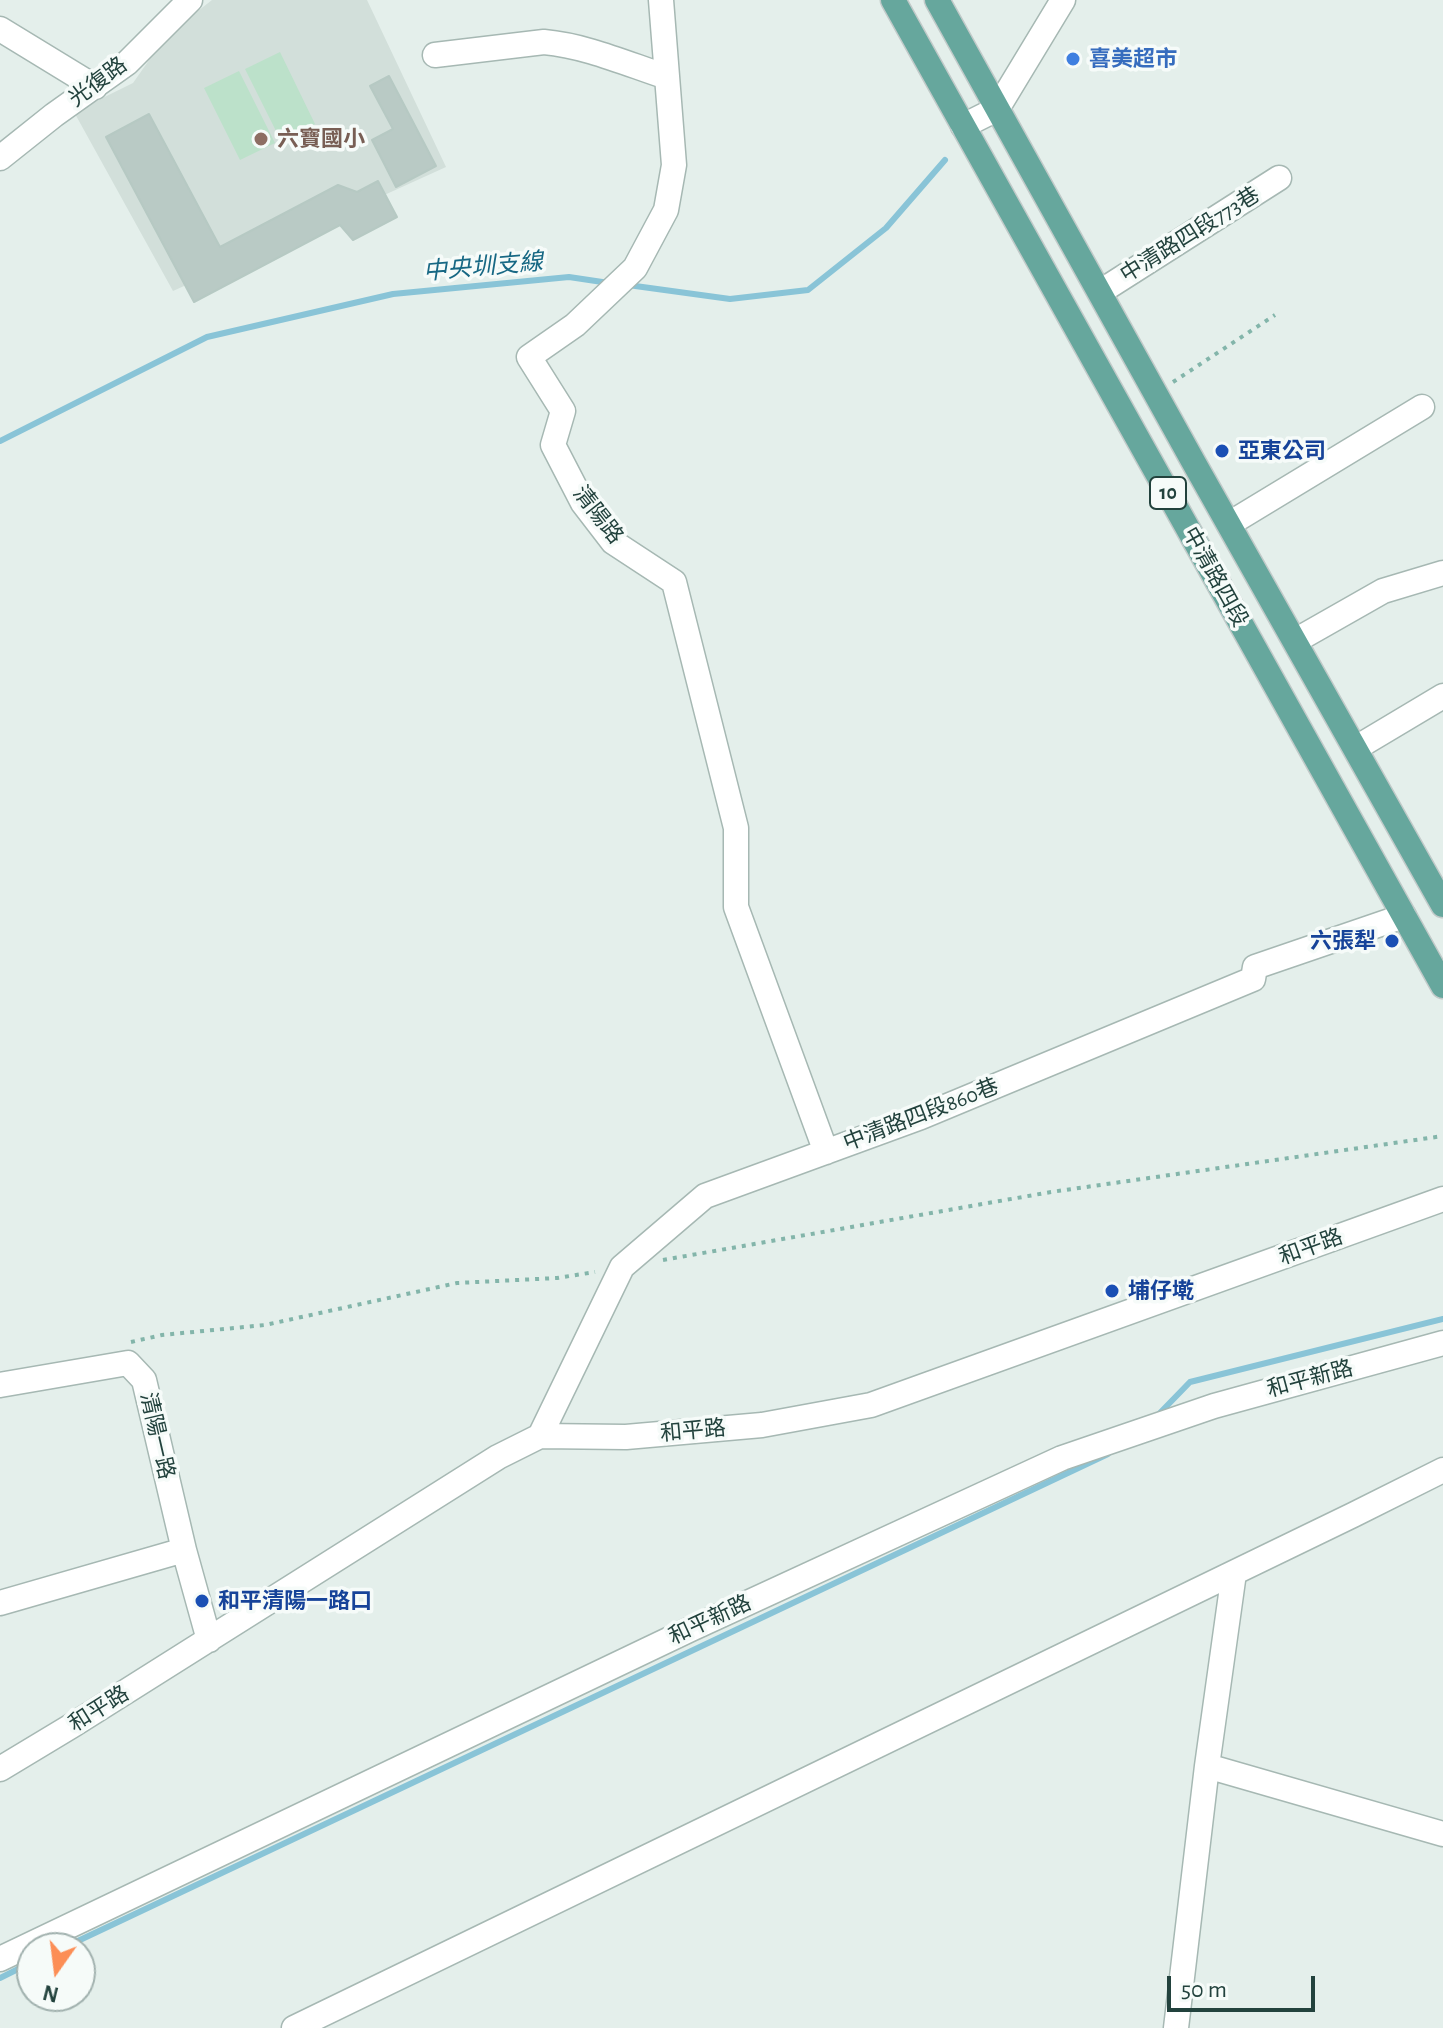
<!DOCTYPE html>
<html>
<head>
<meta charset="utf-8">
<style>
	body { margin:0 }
	#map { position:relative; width:1443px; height:2028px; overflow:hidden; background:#e4efeb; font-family:"Alegreya Sans",sans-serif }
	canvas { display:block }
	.north { position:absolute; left:16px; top:1932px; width:80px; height:80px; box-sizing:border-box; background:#f6fbf9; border:2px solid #a1b1ae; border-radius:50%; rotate:194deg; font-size:22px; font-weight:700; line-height:32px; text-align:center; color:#22423d }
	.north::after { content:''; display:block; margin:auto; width:28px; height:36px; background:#fc8e56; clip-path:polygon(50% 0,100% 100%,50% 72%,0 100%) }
	.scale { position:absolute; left:1167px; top:1976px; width:148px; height:36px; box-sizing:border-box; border:4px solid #22423d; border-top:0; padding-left:10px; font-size:24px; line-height:28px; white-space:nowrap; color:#22423d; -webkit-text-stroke:6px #f6fbf9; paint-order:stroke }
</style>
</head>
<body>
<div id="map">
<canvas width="1443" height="2028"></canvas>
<div class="north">N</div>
<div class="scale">50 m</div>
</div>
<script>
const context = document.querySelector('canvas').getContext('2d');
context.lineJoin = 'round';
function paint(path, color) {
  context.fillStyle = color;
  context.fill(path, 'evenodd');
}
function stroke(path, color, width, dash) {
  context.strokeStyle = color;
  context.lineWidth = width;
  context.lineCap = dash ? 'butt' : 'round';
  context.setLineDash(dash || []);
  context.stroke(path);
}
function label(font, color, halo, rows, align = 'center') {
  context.font = font + ' "Alegreya Sans","Noto Sans TC",sans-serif';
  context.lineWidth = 7;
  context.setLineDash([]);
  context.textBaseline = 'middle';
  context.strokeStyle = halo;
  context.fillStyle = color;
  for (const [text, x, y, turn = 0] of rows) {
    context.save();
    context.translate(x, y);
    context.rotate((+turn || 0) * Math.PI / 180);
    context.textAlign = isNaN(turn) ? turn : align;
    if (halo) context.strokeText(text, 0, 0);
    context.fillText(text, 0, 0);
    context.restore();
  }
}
const built = new Path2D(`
	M212,0H367L446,167L173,291L74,112L133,83L166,36Z`);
const green = new Path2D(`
	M280,52L315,124L281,141L245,69Z
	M239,71L275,143L240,160L204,88Z`);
const stream = new Path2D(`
	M628,285L730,299L808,290L886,228L945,160
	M0,441L207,337L393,294L569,277L609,283
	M1157,1416L1190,1382L1443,1319
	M63,1948L1108,1454
	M0,1978L32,1962`);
const building = new Path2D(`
	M389,76L436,166L396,187L372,140L393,129L370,86Z
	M149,114L220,247L338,185L357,192L378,181L397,217L353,240L340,225L194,302L106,137Z`);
const path = new Path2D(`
	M1173,382L1275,315
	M663,1260L1051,1192L1443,1136
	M131,1342L162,1335L265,1325L457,1283L557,1278L595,1272`);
const minor = new Path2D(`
	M661,0L674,165L666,210L635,268L575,325L529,357L563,411L553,445L583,503L613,542L674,582L736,828V907L826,1152
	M0,29L95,87
	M435,55L544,42C587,46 627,64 667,77
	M963,126L997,109L1063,0
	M0,158L54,115L127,63L190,0
	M1100,292L1279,178
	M1229,524L1422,407
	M1295,641L1383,591L1443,573
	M1356,748L1443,696
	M0,1385L128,1363L144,1380L184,1550L209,1640
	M540,1436L622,1267L705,1196L921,1117L1253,979L1255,967L1404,916
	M0,1603L184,1550
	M1207,1766L1443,1834
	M0,1769L73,1725L498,1457L540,1436L626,1437L762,1425L871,1405L1443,1199
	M0,1959L691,1629L1062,1458L1214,1406L1443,1343
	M294,2028L1353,1515L1443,1470
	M1176,2028L1207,1766L1234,1573`);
const major = new Path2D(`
	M893,0L1443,986
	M937,0L1194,463L1443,905`);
const markers = [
	[1073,59,8,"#3f7fe0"],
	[261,139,8,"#8d6e63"],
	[1222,451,8,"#1a4fb4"],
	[1392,941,8,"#1a4fb4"],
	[1112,1291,8,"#1a4fb4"],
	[202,1601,8,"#1a4fb4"]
];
const shields = [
	[1168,493,36]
];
const shieldNames = [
	["10",1168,493]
];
const shopNames = [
	["喜美超市",1089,59]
];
const streetNames = [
	["光復路",98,82,-37],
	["中清路四段773巷",1190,235,-32],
	["清陽路",598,515,52],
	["中清路四段",1215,577,61],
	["中清路四段860巷",921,1115,-21],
	["和平路",1311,1247,-20],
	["和平新路",1310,1379,-15],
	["和平路",693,1431,-5],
	["清陽一路",157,1436,77],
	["和平新路",710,1620,-25],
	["和平路",99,1709,-32]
];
const educationNames = [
	["六寶國小",277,139]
];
const transitNames = [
	["亞東公司",1238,451],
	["六張犁",1376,941,"right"],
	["埔仔墘",1128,1291],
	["和平清陽一路口",218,1601]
];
const waterNames = [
	["中央圳支線",483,267,-5]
];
paint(built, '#d2dfda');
paint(green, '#bce1ca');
stroke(stream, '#89c4d7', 6);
paint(building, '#b9cac5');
stroke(building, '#b6c9c3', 2);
stroke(minor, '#a6b8b3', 27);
stroke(major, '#c1cac9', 27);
stroke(path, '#83b5aa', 4, [4, 6]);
stroke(minor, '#fff', 24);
stroke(major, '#66a79d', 24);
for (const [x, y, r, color] of markers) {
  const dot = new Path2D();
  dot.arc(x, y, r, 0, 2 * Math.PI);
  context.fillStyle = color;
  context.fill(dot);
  stroke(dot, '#f6fbf9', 3);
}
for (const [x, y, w] of shields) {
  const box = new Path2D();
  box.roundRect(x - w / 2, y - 16, w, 32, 6);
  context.fillStyle = '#f6fbf9';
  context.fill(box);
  stroke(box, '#22423d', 2);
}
label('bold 20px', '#22423d', null, shieldNames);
label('bold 22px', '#366cbe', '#f6fbf9', shopNames, 'left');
label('22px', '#22423d', '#f6fbf9', streetNames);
label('bold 22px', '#785e54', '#f6fbf9', educationNames, 'left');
label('bold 22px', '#164399', '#f6fbf9', transitNames, 'left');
label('italic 24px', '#176884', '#f6fbf9', waterNames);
</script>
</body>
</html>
